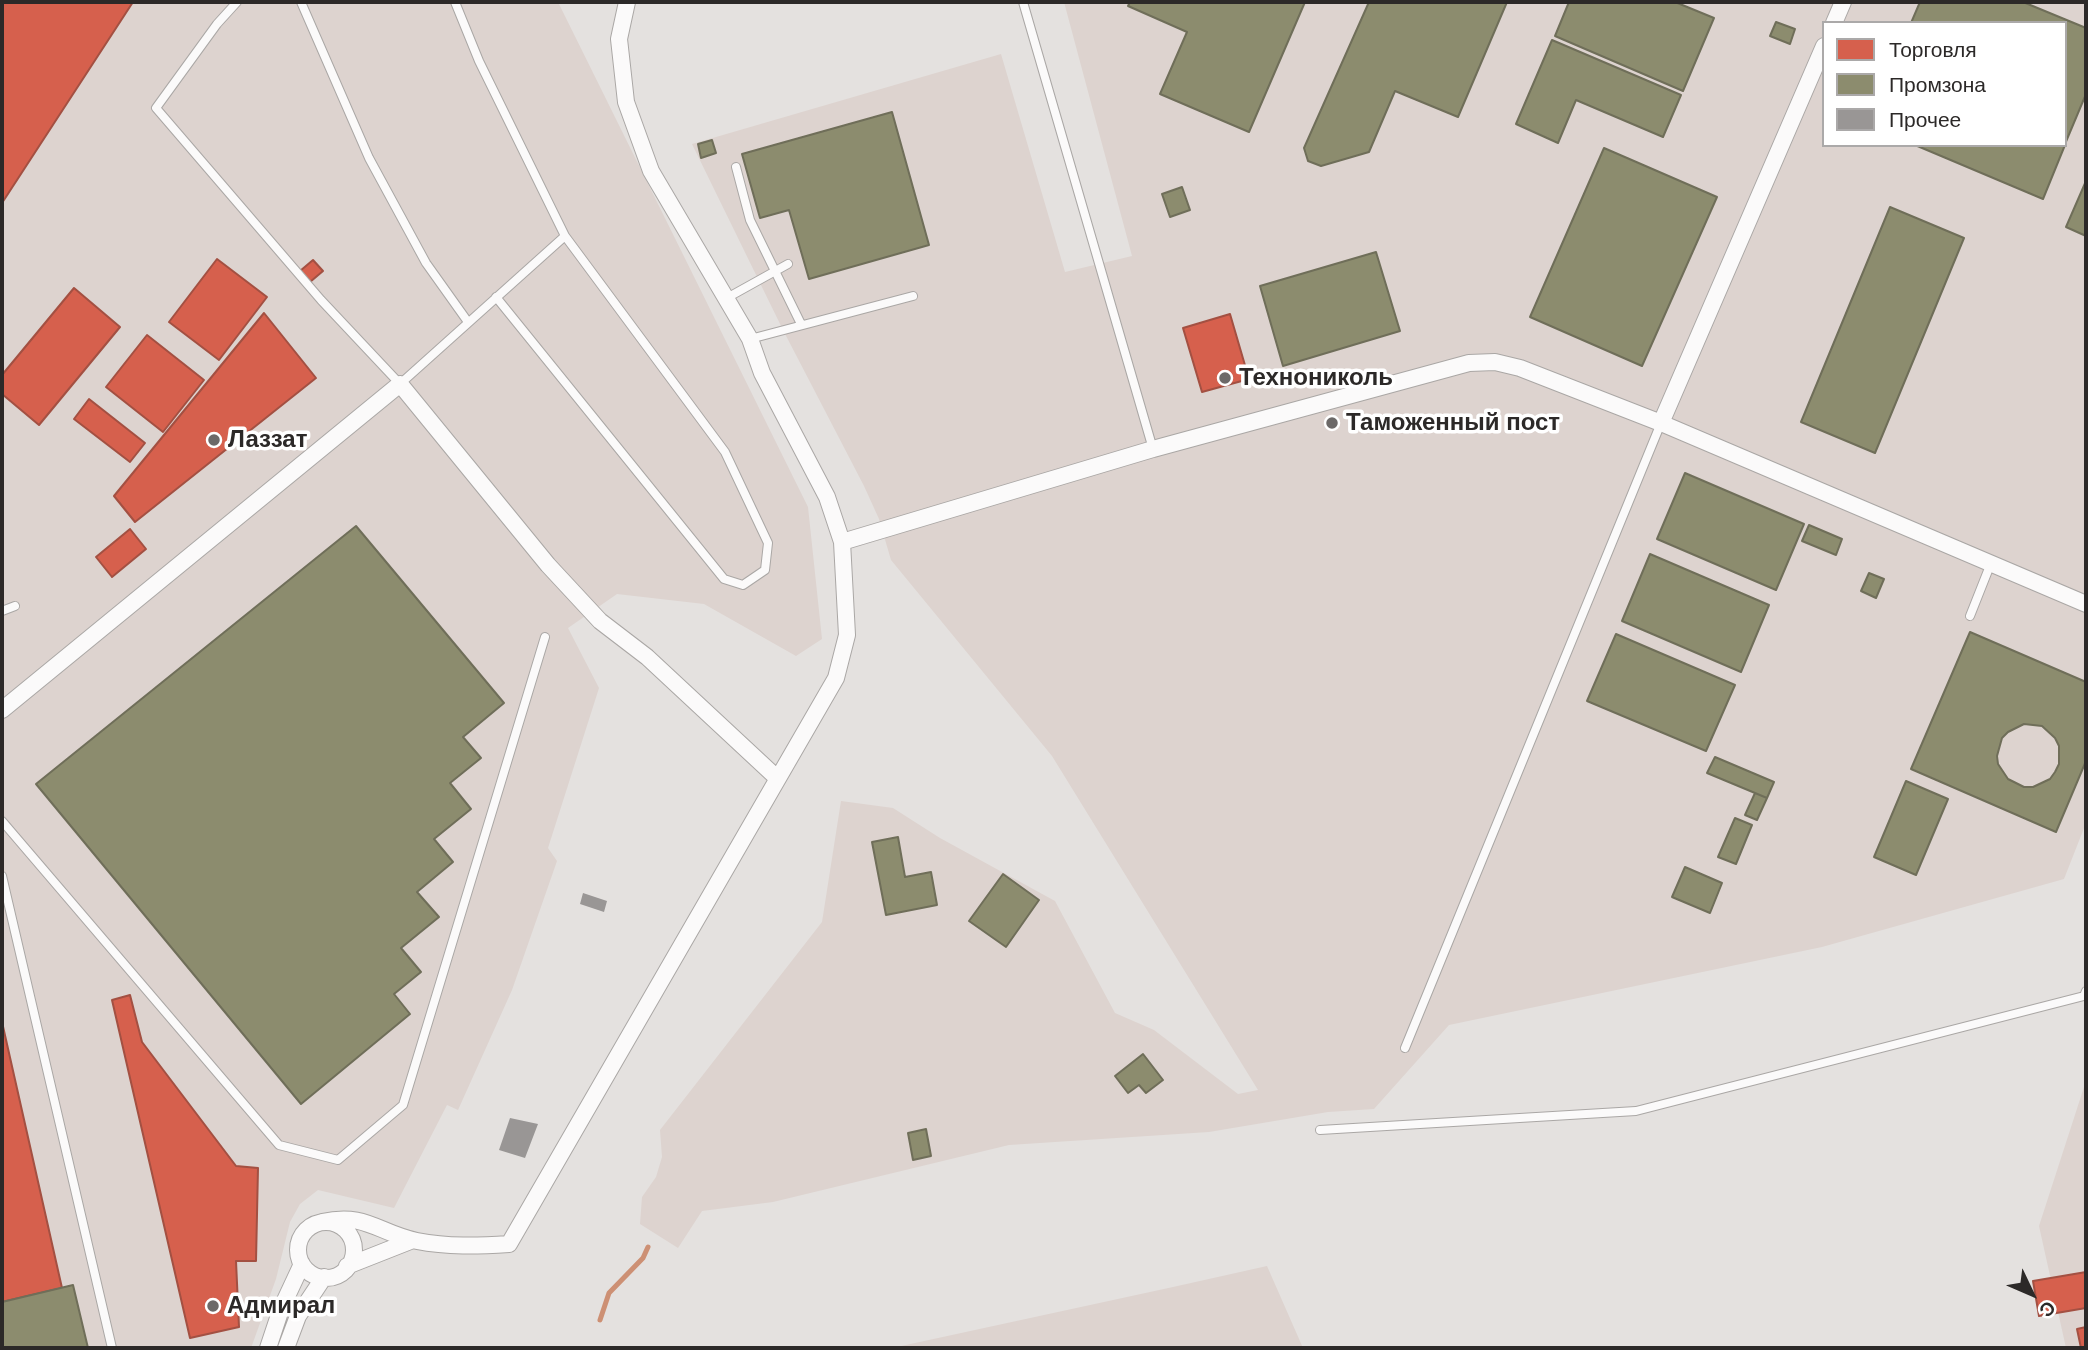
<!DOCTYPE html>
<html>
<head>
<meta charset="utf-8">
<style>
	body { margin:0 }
	#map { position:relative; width:2088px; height:1350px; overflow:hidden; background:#e4e1df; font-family:Arial,sans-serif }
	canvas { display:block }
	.frame { position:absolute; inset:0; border:4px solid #2c2928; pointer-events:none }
	.legend { position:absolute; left:1822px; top:21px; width:245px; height:126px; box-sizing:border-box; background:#fff; border:2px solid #aba9a9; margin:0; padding:9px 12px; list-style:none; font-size:21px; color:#2c2928 }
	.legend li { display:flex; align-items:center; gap:14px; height:35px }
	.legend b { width:35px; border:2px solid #aba9a9 }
	.north { position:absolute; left:1997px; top:1259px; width:70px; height:70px; -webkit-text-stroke:5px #fff; paint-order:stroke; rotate:134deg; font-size:19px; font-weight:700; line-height:28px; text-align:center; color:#2c2928 }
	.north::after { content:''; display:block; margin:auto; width:24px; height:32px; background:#2c2928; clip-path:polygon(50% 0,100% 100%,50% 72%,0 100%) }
</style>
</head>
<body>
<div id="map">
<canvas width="2088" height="1350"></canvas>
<div class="frame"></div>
<ul class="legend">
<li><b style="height:19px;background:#d6604d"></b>Торговля</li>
<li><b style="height:19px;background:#8c8c6e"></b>Промзона</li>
<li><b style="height:19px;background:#999695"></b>Прочее</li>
</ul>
<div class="north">С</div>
</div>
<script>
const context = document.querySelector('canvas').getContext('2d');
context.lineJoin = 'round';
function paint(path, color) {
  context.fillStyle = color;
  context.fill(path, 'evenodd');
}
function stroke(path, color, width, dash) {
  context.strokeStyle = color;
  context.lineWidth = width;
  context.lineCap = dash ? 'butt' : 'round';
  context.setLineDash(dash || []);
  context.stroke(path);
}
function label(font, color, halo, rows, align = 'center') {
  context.font = font + ' Arial,sans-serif';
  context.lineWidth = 7;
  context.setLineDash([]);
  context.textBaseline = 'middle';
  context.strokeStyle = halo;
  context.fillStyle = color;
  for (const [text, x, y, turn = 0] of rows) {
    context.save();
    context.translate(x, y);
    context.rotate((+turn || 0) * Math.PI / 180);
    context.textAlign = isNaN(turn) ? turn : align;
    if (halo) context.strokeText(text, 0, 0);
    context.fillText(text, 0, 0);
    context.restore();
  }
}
const built = new Path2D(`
	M2,2H558L808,507L822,639L796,656L704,604L617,594L568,628L599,688L548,848L557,861L512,990L458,1110L447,1105L394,1208L318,1190L300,1204L290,1222L276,1279L251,1348H2Z
	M1064,2H2086V823L2064,879L1822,947L1449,1025L1374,1109L1328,1112L1209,1132L1009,1145L773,1202L702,1211L678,1248L640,1224L642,1197L656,1177L662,1157L660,1130L822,922L841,801L893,808L940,838L1055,901L1115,1013L1154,1030L1238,1094L1258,1090L1052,756L891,560L879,519L864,486L783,330L692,144L1001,54L1065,272L1132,256ZM1824,23H2065V145H1824Z
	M2086,1086V1348H2066L2039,1226L2084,1087Z
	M1267,1266L1303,1348H892L1173,1287Z`);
const shops = new Path2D(`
	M2,2H133L2,203Z
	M217,259L267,297L219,360L169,322Z
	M313,260L323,271L310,282L300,271Z
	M74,288L120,327L39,425L2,394V375Z
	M264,313L316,378L135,522L114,496Z
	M1230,314L1249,379L1202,392L1183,328Z
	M147,335L204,380L163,432L106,387Z
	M89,399L145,443L130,462L74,419Z
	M130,529L146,549L112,577L96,557Z
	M130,995L142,1042L236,1166L258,1168L256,1261H236L239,1327L190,1338L112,1000Z
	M2,1022L62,1288L2,1302Z
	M2086,1272V1308L2039,1316L2033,1281Z
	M2086,1327V1348H2081L2077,1329Z`);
const industry = new Path2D(`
	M1130,2H1305L1249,132L1160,94L1187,32L1128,6Z
	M1369,2H1507L1458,117L1395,91L1369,152L1321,166L1308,161L1304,148Z
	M1569,2H1675L1714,18L1683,91L1555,36Z
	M1920,2H2023L2086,28V94L2065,144V23H1911Z
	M1776,22L1795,29L1790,44L1770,36Z
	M1552,40L1681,95L1663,137L1576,100L1558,143L1516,124Z
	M892,112L929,245L809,279L789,210L760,218L742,154Z
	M712,140L716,153L701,158L698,144Z
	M1915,145H2065L2043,199Z
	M1604,148L1717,197L1642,366L1530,317Z
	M2086,181V236L2066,227Z
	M1182,187L1190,210L1170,217L1162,194Z
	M1890,207L1964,238L1875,453L1801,422Z
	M1376,252L1400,331L1283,366L1260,286Z
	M1685,473L1804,524L1776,590L1657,539Z
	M1809,525L1842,539L1836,555L1802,541Z
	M356,526L504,703L463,737L481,758L450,783L471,809L434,839L453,862L417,892L439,917L401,948L421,972L394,994L410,1014L301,1104L36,784Z
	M1650,554L1769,605L1741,672L1622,621Z
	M1869,573L1884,579L1876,598L1861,591Z
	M1970,632L2086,682V761L2056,832L1911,769ZM2024,724L2042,726L2055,738L2059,746V764L2055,772L2050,779L2033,787H2024L2008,779L1998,764L1997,756L2002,738L2008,732Z
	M1616,634L1735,685L1706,751L1587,701Z
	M1715,757L1774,782L1767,798L1707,773Z
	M1906,781L1948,799L1916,875L1874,857Z
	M1755,793L1767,798L1757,820L1745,815Z
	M1735,818L1752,825L1736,864L1718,857Z
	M898,837L905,877L931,872L937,905L886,915L872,842Z
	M1685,867L1722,883L1710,913L1672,897Z
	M1003,874L1039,900L1006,947L969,921Z
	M1143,1054L1163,1080L1146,1093L1139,1085L1128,1093L1115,1076Z
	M926,1129L931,1156L913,1160L908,1133Z
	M73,1285L88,1348H2V1302Z`);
const stream = new Path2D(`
	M600,1320L609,1293L643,1258L648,1247`);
const building = new Path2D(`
	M583,893L607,901L604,912L580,904Z
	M510,1118L538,1124L525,1158L499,1150Z`);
const lane = new Path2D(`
	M237,2L217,24L156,108L321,300L400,384L565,236L479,61L455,2
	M301,2L369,158L426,263L468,322
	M1023,2L1153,449
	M736,167L750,220L801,324
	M496,297L724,579L743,585L765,570L768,543L725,452L565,236
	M725,299L788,264
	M750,339L913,296
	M2,611L15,606
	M1970,616L1991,563
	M2,821L279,1145L338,1160L403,1105L545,637
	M2,876L112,1348
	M1405,1048L1661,423
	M1320,1130L1636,1111L2084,996L2086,991`);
const street = new Path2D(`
	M1834,23L1843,2
	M1661,423L1824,46
	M842,542L1153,449L1469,363L1495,362L1520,368L1661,423L2086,604
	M2,710L400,384L548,565L600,621L647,657L777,778
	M322,1222C366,1212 378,1233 417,1241C448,1247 478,1246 509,1244L836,678L847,635L842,542L827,497L762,373L750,339L651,171L626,102L619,39L627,2
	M298 1250a28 28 0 1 1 56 0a28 28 0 1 1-56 0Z
	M347,1266L413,1240
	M268,1348L281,1309L302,1264
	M286,1348L298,1316L324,1277`);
const markers = [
	[1225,378,7,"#6c6968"],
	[1332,423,7,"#6c6968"],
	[214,440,7,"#6c6968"],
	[213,1306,7,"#6c6968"]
];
const poiNames = [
	["Технониколь",1239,378],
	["Таможенный пост",1346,423],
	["Лаззат",228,440],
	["Адмирал",227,1306]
];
paint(built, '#ddd3cf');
paint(shops, '#d6604d');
stroke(shops, '#a35042', 2);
paint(industry, '#8c8c6e');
stroke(industry, '#6f6e59', 2);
stroke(stream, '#cd9074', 5);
paint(building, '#999695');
stroke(lane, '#aaa7a5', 10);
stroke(street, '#aaa7a5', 18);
stroke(lane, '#fbfafa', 8);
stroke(street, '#fbfafa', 16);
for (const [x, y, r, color] of markers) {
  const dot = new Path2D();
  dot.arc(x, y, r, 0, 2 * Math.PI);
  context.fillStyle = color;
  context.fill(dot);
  stroke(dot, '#fff', 2.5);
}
label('bold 24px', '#2c2928', '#fff', poiNames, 'left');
</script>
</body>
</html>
